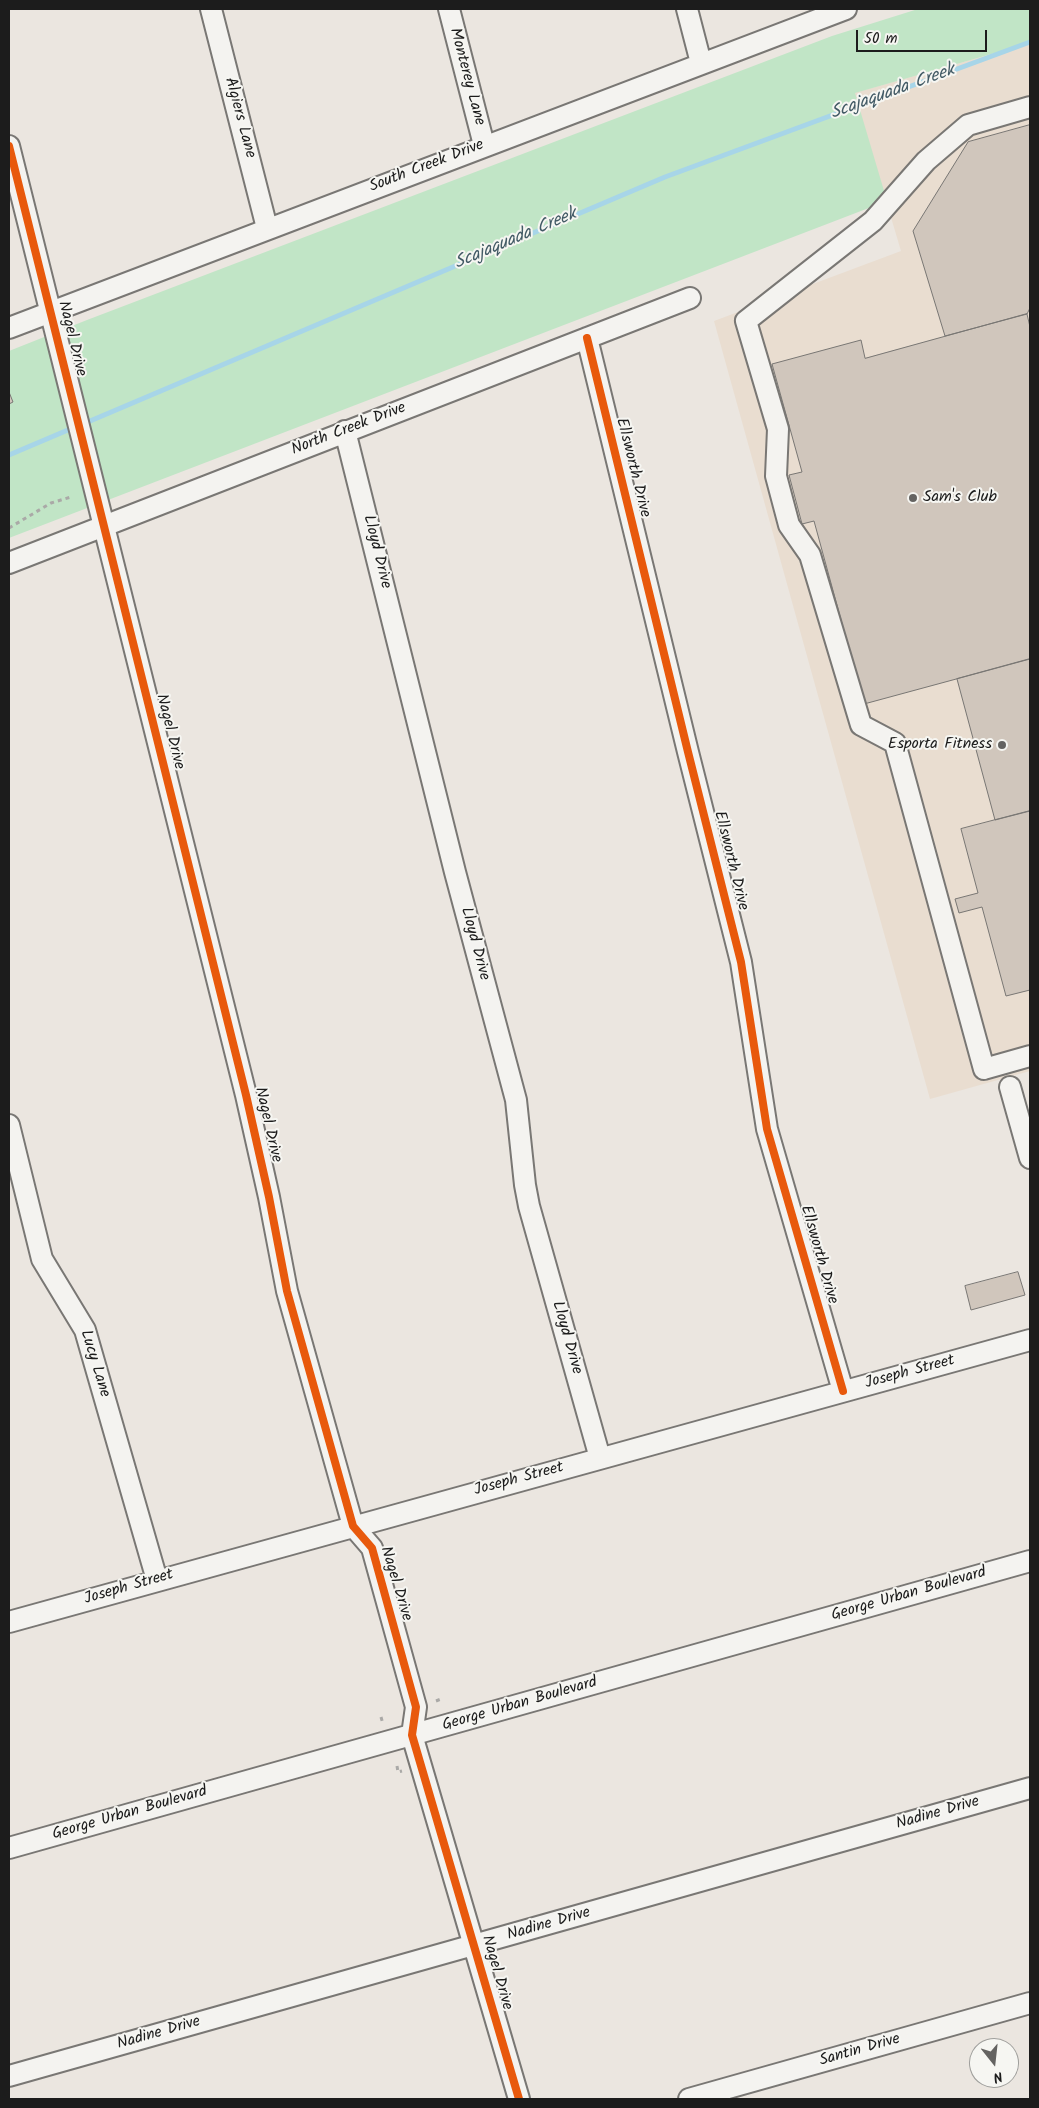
<!DOCTYPE html>
<html>
<head>
<meta charset="utf-8">
<style>
	body { margin:0 }
	#map { position:relative; width:1039px; height:2108px; overflow:hidden; background:#ebe6e0; font-family:Kalam,sans-serif }
	canvas { display:block }
	.frame { position:absolute; inset:0; border:10px solid #1c1c1c; pointer-events:none }
	.north { position:absolute; left:969px; top:2038px; width:50px; height:50px; box-sizing:border-box; background:#f6f6f2; border:1px solid #9f9f9c; border-radius:50%; rotate:164deg; font-size:14px; font-weight:700; line-height:20px; text-align:center; color:#1c1c1c }
	.north::after { content:''; display:block; margin:auto; width:18px; height:22px; background:#646361; clip-path:polygon(50% 0,100% 100%,50% 72%,0 100%) }
	.scale { position:absolute; left:856px; top:30px; width:131px; height:22px; box-sizing:border-box; border:2px solid #1c1c1c; border-top:0; padding-left:6px; font-size:15px; line-height:18px; white-space:nowrap; color:#1c1c1c; -webkit-text-stroke:4px #f6f6f2; paint-order:stroke }
</style>
</head>
<body>
<div id="map">
<canvas width="1039" height="2108"></canvas>
<div class="frame"></div>
<div class="north">N</div>
<div class="scale">50 m</div>
</div>
<script>
const context = document.querySelector('canvas').getContext('2d');
context.lineJoin = 'round';
function paint(path, color) {
  context.fillStyle = color;
  context.fill(path, 'evenodd');
}
function stroke(path, color, width, dash) {
  context.strokeStyle = color;
  context.lineWidth = width;
  context.lineCap = dash ? 'butt' : 'round';
  context.setLineDash(dash || []);
  context.stroke(path);
}
function label(font, color, halo, rows, align = 'center') {
  context.font = font + ' Kalam,sans-serif';
  context.lineWidth = 4;
  context.setLineDash([]);
  context.textBaseline = 'middle';
  context.strokeStyle = halo;
  context.fillStyle = color;
  for (const [text, x, y, turn = 0] of rows) {
    context.save();
    context.translate(x, y);
    context.rotate((+turn || 0) * Math.PI / 180);
    context.textAlign = isNaN(turn) ? turn : align;
    if (halo) context.strokeText(text, 0, 0);
    context.fillText(text, 0, 0);
    context.restore();
  }
}
const built = new Path2D(`
	M1030,43V1071L930,1099L714,321L901,251L854,93Z`);
const green = new Path2D(`
	M918,9H1030V43L855,93L887,201L9,538V351L87,320L832,36Z`);
const stream = new Path2D(`
	M83,424L665,177L1030,42
	M9,455L75,427`);
const building = new Path2D(`
	M1030,125V308L1027,314L945,336L913,231L968,142Z
	M1027,314L1030,327V659L864,704L814,521L802,524L789,475L802,472L772,364L861,340L865,358Z
	M9,392L13,402L9,404Z
	M1030,659V811L995,820L957,679Z
	M1030,811V990L1006,996L982,907L959,913L955,899L978,893L961,829Z
	M1018,1272L1025,1295L971,1310L965,1286Z`);
const path = new Path2D(`
	M9,528L51,503L71,497
	M436,1701L441,1699
	M381,1717L383,1724
	M397,1766L398,1772L402,1771`);
const minor = new Path2D(`
	M211,9L267,228
	M449,9L484,145
	M687,9L701,63
	M1030,107L968,125L926,161L873,221L746,321L778,429L776,476L789,525L810,555L861,725L895,743L984,1069L1030,1056
	M9,146L246,1095L269,1197L287,1291L353,1526L372,1548L416,1707L412,1735L519,2099
	M9,328L846,9
	M587,338L688,752L741,962L767,1129L843,1391
	M345,431L455,872L516,1100L525,1185L529,1206L600,1458
	M9,563L690,298
	M1010,1087L1030,1158
	M9,1125L42,1259L85,1330L157,1580
	M9,1622L1030,1340
	M9,1848L1030,1561
	M9,2076L1030,1788
	M689,2099L1030,2003`);
const cycleway = new Path2D(`
	M9,146L246,1095L269,1197L287,1291L353,1526L372,1548L416,1707L412,1735L519,2099
	M587,338L688,752L741,962L767,1129L843,1391`);
const markers = [
	[913,498,5,"#646361"],
	[1002,745,5,"#646361"]
];
const streetNames = [
	["Monterey Lane",466,77,75],
	["Algiers Lane",239,118,75],
	["South Creek Drive",427,167,-21],
	["Nagel Drive",71,339,76],
	["North Creek Drive",349,430,-21],
	["Ellsworth Drive",632,468,76],
	["Lloyd Drive",376,552,76],
	["Nagel Drive",169,732,76],
	["Ellsworth Drive",730,861,76],
	["Lloyd Drive",474,944,75],
	["Nagel Drive",267,1125,77],
	["Ellsworth Drive",818,1255,74],
	["Lloyd Drive",566,1338,74],
	["Lucy Lane",94,1364,73],
	["Joseph Street",910,1373,-15],
	["Joseph Street",519,1480,-15],
	["Nagel Drive",395,1584,73],
	["Joseph Street",129,1588,-16],
	["George Urban Boulevard",909,1595,-16],
	["George Urban Boulevard",520,1705,-16],
	["George Urban Boulevard",130,1814,-16],
	["Nadine Drive",938,1814,-16],
	["Nadine Drive",549,1925,-16],
	["Nagel Drive",496,1973,74],
	["Nadine Drive",159,2034,-16],
	["Santin Drive",860,2051,-16]
];
const poiNames = [
	["Sam's Club",923,498],
	["Esporta Fitness",992,745,"right"]
];
const waterNames = [
	["Scajaquada Creek",893,93,-20],
	["Scajaquada Creek",516,240,-23]
];
paint(built, '#e9ddd0');
paint(green, '#c1e5c6');
stroke(stream, '#a7d5e8', 5);
paint(building, '#d0c6bc');
stroke(building, '#797774', 1);
stroke(minor, '#797774', 24);
stroke(path, '#aaa9a7', 3, [4, 4]);
stroke(minor, '#f4f3f0', 20);
stroke(cycleway, '#e8590c', 8);
for (const [x, y, r, color] of markers) {
  const dot = new Path2D();
  dot.arc(x, y, r, 0, 2 * Math.PI);
  context.fillStyle = color;
  context.fill(dot);
  stroke(dot, '#f6f6f2', 2);
}
label('16px', '#1c1c1c', '#f6f6f2', streetNames);
label('16px', '#1c1c1c', '#f6f6f2', poiNames, 'left');
label('italic 18px', '#425a65', '#f6f6f2', waterNames);
</script>
</body>
</html>
